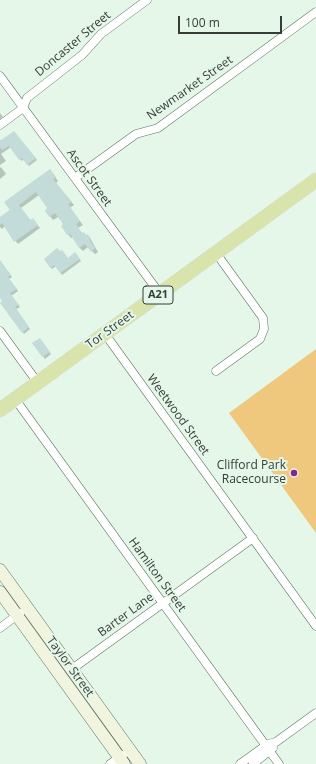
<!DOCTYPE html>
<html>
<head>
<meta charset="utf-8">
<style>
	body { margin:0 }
	#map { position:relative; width:316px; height:764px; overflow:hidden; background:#e4f7e9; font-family:"Open Sans",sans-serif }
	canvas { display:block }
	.scale { position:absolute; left:178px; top:16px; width:104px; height:18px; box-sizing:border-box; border:2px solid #363d38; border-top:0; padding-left:5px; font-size:12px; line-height:14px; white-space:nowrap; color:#363d38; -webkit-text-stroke:3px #e4f7e9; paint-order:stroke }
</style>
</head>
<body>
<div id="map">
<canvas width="316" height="764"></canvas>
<div class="scale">100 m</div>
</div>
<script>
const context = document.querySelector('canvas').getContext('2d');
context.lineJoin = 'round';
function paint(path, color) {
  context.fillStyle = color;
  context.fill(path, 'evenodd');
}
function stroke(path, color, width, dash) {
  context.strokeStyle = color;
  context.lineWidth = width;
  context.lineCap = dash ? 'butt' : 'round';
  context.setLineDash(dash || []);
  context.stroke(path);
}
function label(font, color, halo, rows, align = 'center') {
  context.font = font + ' "Open Sans",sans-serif';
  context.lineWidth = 4;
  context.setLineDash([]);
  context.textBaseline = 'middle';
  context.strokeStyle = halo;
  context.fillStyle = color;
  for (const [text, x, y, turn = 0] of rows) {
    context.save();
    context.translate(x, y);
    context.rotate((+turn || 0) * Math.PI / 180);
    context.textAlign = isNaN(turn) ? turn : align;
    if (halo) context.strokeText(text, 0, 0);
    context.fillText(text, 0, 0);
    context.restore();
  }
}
const green = new Path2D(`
	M316,349V533L229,413Z`);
const shadow = new Path2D(`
	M0,113L3,117L0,119Z
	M14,133L37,160L29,166L24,159L22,161L20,159L11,147L1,154L6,161L0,165V140L2,141Z
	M1,167L6,174L0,179V168Z
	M53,174L58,181L56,183L74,205L70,208L83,225L78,228L83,234L90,238L98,252L95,254L88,247L83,251L80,248L73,237L71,238L62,227L65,225L58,217L53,220L50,216L46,211L49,208L39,195L21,208L31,221L36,223L40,228L18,244L5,226L2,229L0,227V218Z
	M60,252L68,259L77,255L81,261L62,275L56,266L52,269L51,267Z
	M0,261L12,277L9,279L18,291L11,296L20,307L16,309L30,329L24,334L4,302L0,291Z
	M41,341L51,354L45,359L34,343Z`);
const building = new Path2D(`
	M14,131L36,158L27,165L22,158L19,160L9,146L2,150L0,147V141Z
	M50,169L56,177L53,179L72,202L68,204L80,221L76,224L82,234L84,232L86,235L87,234L91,238L89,239L95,248L91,252L85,244L79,248L70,234L67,235L61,226L63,224L55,213L49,217L45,211L47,208L36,192L19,205L30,220L33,218L38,225L14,242L2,223L0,225V217L10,210L4,202Z
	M57,248L60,251L62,250L68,258L75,252L80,259L60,273L54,265L50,268L44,259Z
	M0,260L11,275L8,277L17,289L10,293L19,305L15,307L29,327L22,333L0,303L2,301L0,298Z
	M40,338L50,352L42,357L32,343Z`);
const minor = new Path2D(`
	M0,76L160,294
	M0,125L23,108L27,98L82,55L101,34L147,0
	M75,178L136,134L158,128L316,12
	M0,331L38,383
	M105,334L316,626
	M216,371L260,339L264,329L263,318L216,253
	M15,399L279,764
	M0,628L20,613
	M72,669L253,538
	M110,764L123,755
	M240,764L268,744L276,742L316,713
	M253,764L273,748`);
const secondary = new Path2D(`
	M0,570L140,764
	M0,592L124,764`);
const trunk = new Path2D(`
	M0,410L316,180`);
const markers = [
	[294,473,4,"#8a258c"]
];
const shields = [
	[158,295,30]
];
const shieldNames = [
	["A21",158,295]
];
const streetNames = [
	["Doncaster Street",73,44,-40],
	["Newmarket Street",190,88,-35],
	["Ascot Street",89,178,54],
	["Tor Street",110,330,-36],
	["Weetwood Street",178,415,54],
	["Hamilton Street",157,575,54],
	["Barter Lane",126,615,-36],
	["Taylor Street",70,667,54]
];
const poiNames = [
	["Clifford Park",286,466],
	["Racecourse",286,480]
];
paint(green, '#efc87d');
paint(shadow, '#0003');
paint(building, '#c3dcd9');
stroke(minor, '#627366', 9);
stroke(secondary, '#627366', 13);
stroke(trunk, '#dbdcdb', 15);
stroke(minor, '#fff', 8);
stroke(secondary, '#f1f5e0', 12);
stroke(trunk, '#d8e4ab', 14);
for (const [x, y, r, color] of markers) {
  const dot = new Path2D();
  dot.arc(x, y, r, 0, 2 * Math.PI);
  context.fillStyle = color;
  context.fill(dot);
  stroke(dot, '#e4f7e9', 1.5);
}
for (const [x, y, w] of shields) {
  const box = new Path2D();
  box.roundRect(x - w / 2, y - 9, w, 18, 3);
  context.fillStyle = '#e4f7e9';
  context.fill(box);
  stroke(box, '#363d38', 1);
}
label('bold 11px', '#363d38', null, shieldNames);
label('12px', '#363d38', '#e4f7e9', streetNames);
label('12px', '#363d38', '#e4f7e9', poiNames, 'right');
</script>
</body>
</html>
